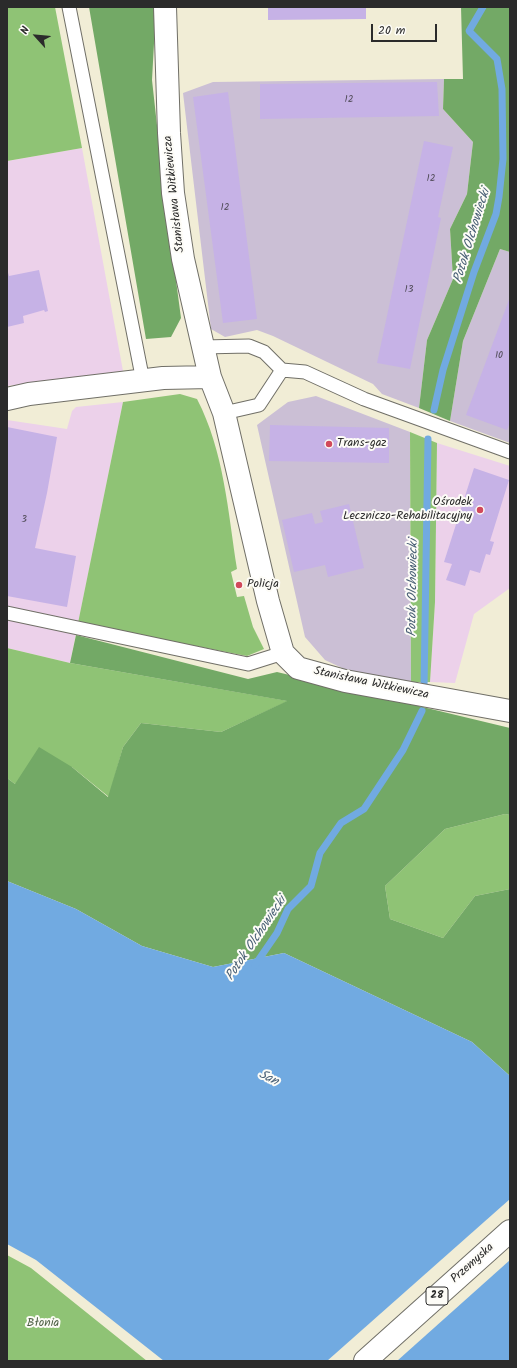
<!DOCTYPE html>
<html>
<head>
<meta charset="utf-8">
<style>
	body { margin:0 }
	#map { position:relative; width:517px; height:1368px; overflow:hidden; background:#f1edd6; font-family:Kalam,sans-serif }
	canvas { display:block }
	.frame { position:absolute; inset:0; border:8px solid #2b2b2b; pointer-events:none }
	.north { position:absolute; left:16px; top:16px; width:40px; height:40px; -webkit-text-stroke:3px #fdfcf7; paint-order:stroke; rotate:297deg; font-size:11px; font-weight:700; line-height:16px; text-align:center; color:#2b2b2b }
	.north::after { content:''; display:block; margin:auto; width:14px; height:18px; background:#2b2b2b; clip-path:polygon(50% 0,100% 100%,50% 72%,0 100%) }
	.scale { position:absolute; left:371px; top:24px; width:66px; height:18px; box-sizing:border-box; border:2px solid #2b2b2b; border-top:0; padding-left:5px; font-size:12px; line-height:14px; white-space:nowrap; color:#2b2b2b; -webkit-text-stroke:3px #fdfcf7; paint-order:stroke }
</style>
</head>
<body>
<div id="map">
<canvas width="517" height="1368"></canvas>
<div class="frame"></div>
<div class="north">N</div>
<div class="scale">20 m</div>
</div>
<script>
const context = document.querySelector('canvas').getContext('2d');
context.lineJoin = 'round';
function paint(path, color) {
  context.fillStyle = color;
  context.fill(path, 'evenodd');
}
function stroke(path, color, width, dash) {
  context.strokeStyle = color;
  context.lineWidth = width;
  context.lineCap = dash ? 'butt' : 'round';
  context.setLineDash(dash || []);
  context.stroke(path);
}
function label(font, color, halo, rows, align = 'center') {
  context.font = font + ' Kalam,sans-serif';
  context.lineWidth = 4;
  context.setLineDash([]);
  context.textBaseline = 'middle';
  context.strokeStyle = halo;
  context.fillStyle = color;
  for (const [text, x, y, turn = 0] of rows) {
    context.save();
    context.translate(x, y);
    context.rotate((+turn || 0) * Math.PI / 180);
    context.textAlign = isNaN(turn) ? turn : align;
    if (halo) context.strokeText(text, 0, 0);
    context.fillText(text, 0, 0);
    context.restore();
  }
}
const built = new Path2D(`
	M82,148L123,371L7,386V161Z
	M123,402L70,663L7,648V420L67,429L72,411L76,407Z
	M437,443L510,466V588L474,614L455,683L430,682L435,602Z`);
const industrial = new Path2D(`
	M444,79L443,109L473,142L467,194L450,229L453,279L427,340L419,408L382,394L373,384L273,336L257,330L225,337L211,329L183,93L213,82Z
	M500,249L510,252V443L450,421L463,341Z
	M316,396L410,432L411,682L355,674L325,660L305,637L257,425L288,402Z`);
const green = new Path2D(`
	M7,7H55L82,148L7,161Z
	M180,394L197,399C224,451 228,512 237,569L231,572L237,597L244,596L253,627L264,649L247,656L78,623L123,402Z
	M410,432L437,443L435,602L430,682H411Z
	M7,648L70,663L288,701L221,732L141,723L123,747L109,797L72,767L15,784L7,778Z
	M505,814L510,815V889L475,896L443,938L390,919L385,886L445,829Z
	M7,1255L31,1268L147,1361H7Z`);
const forest = new Path2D(`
	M89,7H156L152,80L165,198L181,318L171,337L146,339Z
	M461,7H510V252L500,249L463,341L450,421L419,408L427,340L453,279L450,229L467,194L473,142L443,109L444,79H463Z
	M76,635L248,679L277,672L510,728V815L505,814L445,829L385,886L390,919L443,938L475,896L510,889V1076L472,1042L284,953L213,967L142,946L76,909L7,881V778L15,784L39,747L72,767L108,797L123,747L141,723L221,732L287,701L70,663Z`);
const water = new Path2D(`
	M7,881L76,909L142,946L213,967L284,953L472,1042L510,1076V1361H164L36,1260L7,1244Z`);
const pier = new Path2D(`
	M510,1199V1260L397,1361H327Z`);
const stream = new Path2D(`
	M434,410L443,370L474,272L496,214L499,197L503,159L502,89L497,59L469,31L483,7
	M424,688L428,439
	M255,965L277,933L288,909L311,886L320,853L341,823L364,809L403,750L422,711`);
const building = new Path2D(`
	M268,7H366V19L268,20Z
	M437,82L439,116L260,119V84Z
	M228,92L257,319L223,323L193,97Z
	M424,141L453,147L438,217L441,218L410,369L377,363Z
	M7,269L9,276L39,270L48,311L45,312L44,310L23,316L24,323L7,327Z
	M510,297V422L507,430L466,415Z
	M270,425L389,428V463L269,461Z
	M7,427L57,437L47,493L35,548L76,556L67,607L7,596Z
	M474,468L509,480L490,541L494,542L490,555L486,554L480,573L470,570L465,586L446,580L452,564L444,562Z
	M349,504L364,568L328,577L325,565L294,572L282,520L312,513L315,524L323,522L320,511Z`);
const service = new Path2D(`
	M69,7L143,381
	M202,347L249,346L264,352L282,370
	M224,413L259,405L282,370L305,372L364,399L510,452
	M7,613L248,664L283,653`);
const minor = new Path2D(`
	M165,7L169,133L173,193L183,259L210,377L224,413L268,601L283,653L298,668L345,681L510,711
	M7,399L29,394L163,378L210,377`);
const primary = new Path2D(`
	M365,1361L510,1231`);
const markers = [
	[329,444,4,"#d1495b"],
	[480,510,4,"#d1495b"],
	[239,585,4,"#d1495b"]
];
const numberNames = [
	["12",349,100],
	["12",431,179],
	["12",225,208],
	["13",409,290],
	["10",499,356],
	["3",24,520]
];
const shields = [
	[437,1296,22]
];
const shieldNames = [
	["28",437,1296]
];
const streetNames = [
	["Stanisława Witkiewicza",175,194,-96],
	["Stanisława Witkiewicza",371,684,12],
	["Przemyska",473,1264,-42]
];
const poiNames = [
	["Trans-gaz",337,444],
	["Ośrodek",472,503,"right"],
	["Leczniczo-Rehabilitacyjny",472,517,"right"],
	["Policja",247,585]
];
const parkNames = [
	["Błonia",43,1324]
];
const waterNames = [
	["Potok Olchowiecki",473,236,-73],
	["Potok Olchowiecki",414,588,-89],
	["Potok Olchowiecki",257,939,-56],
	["San",268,1079,27]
];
paint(built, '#ecd1ea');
paint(industrial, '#cbbfd5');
paint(green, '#8fc375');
paint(forest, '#73a966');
paint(water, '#71aae1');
paint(pier, '#f1edd6');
stroke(stream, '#71aae1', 7);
paint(building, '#c6b2e6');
stroke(service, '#706f67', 15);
stroke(minor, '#706f67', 24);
stroke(primary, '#706f67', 24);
stroke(service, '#fff', 13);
stroke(minor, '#fff', 22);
stroke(primary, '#fff', 22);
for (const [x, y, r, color] of markers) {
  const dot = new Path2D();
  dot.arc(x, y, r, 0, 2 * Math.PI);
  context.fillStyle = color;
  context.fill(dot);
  stroke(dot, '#fdfcf7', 1.5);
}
label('10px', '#524d5a', null, numberNames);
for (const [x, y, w] of shields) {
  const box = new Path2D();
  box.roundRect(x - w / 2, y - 9, w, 18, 3);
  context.fillStyle = '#fdfcf7';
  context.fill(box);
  stroke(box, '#2b2b2b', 1);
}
label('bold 11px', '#2b2b2b', null, shieldNames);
label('12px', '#2b2b2b', '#fdfcf7', streetNames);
label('12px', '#2b2b2b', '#fdfcf7', poiNames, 'left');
label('12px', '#4e6045', '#fdfcf7', parkNames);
label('italic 13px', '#475e74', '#fdfcf7', waterNames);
</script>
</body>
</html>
